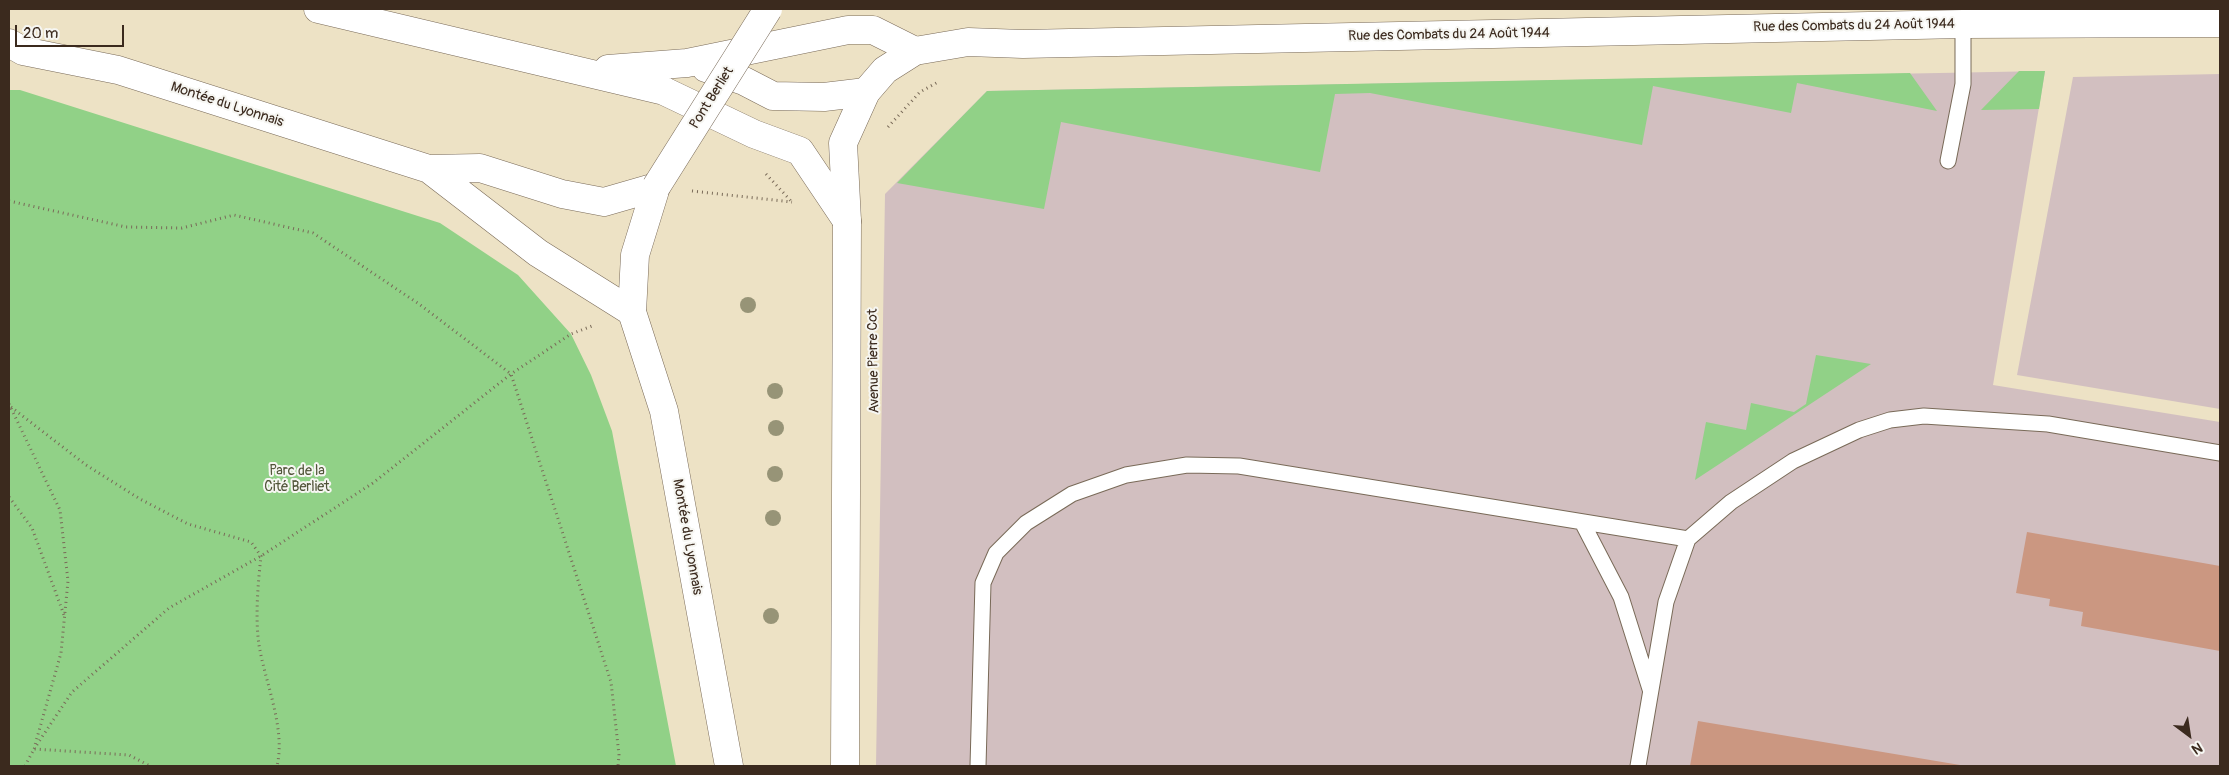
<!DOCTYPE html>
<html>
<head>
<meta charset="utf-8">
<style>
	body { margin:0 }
	#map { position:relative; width:2229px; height:775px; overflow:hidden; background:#ede2c5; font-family:Pangolin,sans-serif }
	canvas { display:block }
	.frame { position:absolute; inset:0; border:10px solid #3b2a1e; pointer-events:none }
	.north { position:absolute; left:2164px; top:710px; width:50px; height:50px; -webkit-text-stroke:4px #f6f6f2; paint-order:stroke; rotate:149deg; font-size:14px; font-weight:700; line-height:20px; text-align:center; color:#3b2a1e }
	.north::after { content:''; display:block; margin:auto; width:18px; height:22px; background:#3b2a1e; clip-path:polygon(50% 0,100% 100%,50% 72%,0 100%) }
	.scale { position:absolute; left:15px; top:25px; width:109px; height:22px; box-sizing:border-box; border:2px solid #3b2a1e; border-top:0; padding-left:6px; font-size:15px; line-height:18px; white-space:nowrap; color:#3b2a1e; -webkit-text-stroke:4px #f6f6f2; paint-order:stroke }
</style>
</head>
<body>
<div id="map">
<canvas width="2229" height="775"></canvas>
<div class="frame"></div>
<div class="north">N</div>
<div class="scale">20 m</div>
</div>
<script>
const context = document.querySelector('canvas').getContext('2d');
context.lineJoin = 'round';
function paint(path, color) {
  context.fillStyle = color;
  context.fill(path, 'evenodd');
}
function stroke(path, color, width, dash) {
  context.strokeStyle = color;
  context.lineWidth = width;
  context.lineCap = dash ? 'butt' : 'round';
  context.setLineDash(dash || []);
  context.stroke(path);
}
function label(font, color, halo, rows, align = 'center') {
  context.font = font + ' Pangolin,sans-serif';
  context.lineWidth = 4;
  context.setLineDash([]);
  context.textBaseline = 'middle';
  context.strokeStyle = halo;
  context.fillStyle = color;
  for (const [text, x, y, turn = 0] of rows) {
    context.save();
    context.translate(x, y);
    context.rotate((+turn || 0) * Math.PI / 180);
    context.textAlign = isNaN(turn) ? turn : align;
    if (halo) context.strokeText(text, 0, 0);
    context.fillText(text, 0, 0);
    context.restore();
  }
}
const industrial = new Path2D(`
	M2045,71L1993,385L2220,422V766H876L885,194L987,91Z
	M2220,74V409L2017,375L2073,77Z`);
const green = new Path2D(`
	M2019,71H2045L2039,109L1981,110Z
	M1910,73L1937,111L1797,83L1791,113L1653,86L1642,145L1370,93L1335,94L1320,172L1061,122L1044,209L897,183L987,91Z
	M9,90H20L440,223L518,275L571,334L591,375L612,431L676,766H9Z
	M1816,355L1871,364L1695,480L1706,422L1746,430L1751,403L1794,412L1806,404Z`);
const building = new Path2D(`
	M2027,532L2220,566V651L2081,626L2083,612L2049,606L2050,599L2016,593Z
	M1698,721L1960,765V766H1690Z`);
const path = new Path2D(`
	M888,127L920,92L938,82
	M766,174L792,202
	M692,191L792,202
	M9,201L126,227L182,228L234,215L313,233L419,304L511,374L611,682L619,755L618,766
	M9,404L60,510L68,581L61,653L35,745
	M11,407L86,465L140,499L188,524L251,542L261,556C258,583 255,618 259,645C265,682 286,729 277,766
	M9,497L32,528L64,615
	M34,749L72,692L169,608L261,556L373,483L511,374L571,334L592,326
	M25,766L34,749L129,755L150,766`);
const service = new Path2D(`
	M1948,161L1963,84V24
	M1582,522L1621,597L1650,689
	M978,766L983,583L996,553L1026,523L1072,494L1126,475L1187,465L1239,466L1688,539L1731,502L1793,461L1859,430L1890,420L1924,416L2048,424L2220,453
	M1638,766L1666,602L1688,539`);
const minor = new Path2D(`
	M318,9L664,91L754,134L800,151L847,221
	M9,43L23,51L118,70L429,169L480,168L562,194L604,202L656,187
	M706,68L744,81L773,96L824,97L866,92
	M608,69L687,63L848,30H873L915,51
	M429,169L538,253L632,312`);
const tertiary = new Path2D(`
	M656,187L635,255L632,312L664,411L729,766
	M845,766L847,221L843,143L866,92L885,70L915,51L968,42L1023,44L1963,24L2220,23`);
const tertiaryBridge = new Path2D(`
	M656,187L768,9`);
const trees = [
	[748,305],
	[775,391],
	[776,428],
	[775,474],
	[773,518],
	[771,616]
];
const streetNames = [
	["Rue des Combats du 24 Août 1944",1854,26,-1],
	["Rue des Combats du 24 Août 1944",1449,35,-1],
	["Pont Berliet",712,98,-58],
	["Montée du Lyonnais",227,105,18],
	["Avenue Pierre Cot",874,361,-91],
	["Montée du Lyonnais",687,537,80]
];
const parkNames = [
	["Parc de la",297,471],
	["Cité Berliet",297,487]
];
paint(industrial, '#d2bfc0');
paint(green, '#91d187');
paint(building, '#cb9781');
stroke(service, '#796a58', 17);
stroke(minor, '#796a58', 29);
stroke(tertiary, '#796a58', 29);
stroke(path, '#796a58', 3, [1, 4]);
stroke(service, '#fff', 15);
stroke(minor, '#fff', 28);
stroke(tertiary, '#fff', 28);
stroke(tertiaryBridge, '#796a58', 29, []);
stroke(tertiaryBridge, '#fff', 28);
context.fillStyle = '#979477';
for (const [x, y] of trees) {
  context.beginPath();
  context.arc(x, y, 8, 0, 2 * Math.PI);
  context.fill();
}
label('14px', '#3b2a1e', '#f6f6f2', streetNames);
label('14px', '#505438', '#f6f6f2', parkNames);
</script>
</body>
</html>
